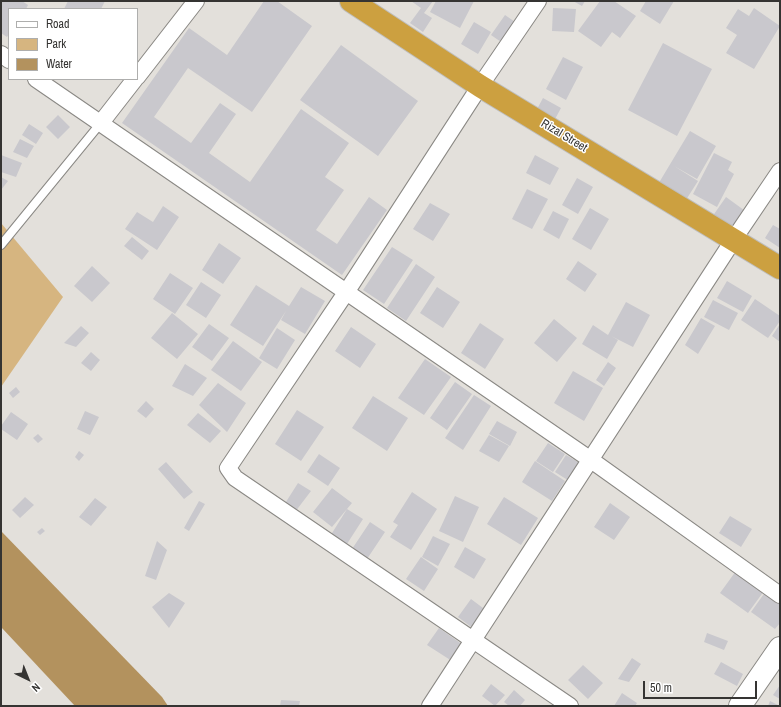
<!DOCTYPE html>
<html>
<head>
<meta charset="utf-8">
<style>
	body { margin:0 }
	#map { position:relative; width:781px; height:707px; overflow:hidden; background:#e3e0db; font-family:"Archivo Narrow",sans-serif }
	canvas { display:block }
	.frame { position:absolute; inset:0; border:2px solid #353432; pointer-events:none }
	.legend { position:absolute; left:8px; top:8px; width:130px; height:72px; box-sizing:border-box; background:#fff; border:1px solid #aeaead; margin:0; padding:5px 7px; list-style:none; font-size:12px; color:#353432 }
	.legend li { display:flex; align-items:center; gap:8px; height:20px }
	.legend b { width:20px; border:1px solid #aeaead }
	.north { position:absolute; left:8px; top:659px; width:40px; height:40px; -webkit-text-stroke:3px #fff; paint-order:stroke; rotate:137deg; font-size:11px; font-weight:700; line-height:16px; text-align:center; color:#353432 }
	.north::after { content:''; display:block; margin:auto; width:14px; height:18px; background:#353432; clip-path:polygon(50% 0,100% 100%,50% 72%,0 100%) }
	.scale { position:absolute; left:643px; top:681px; width:114px; height:18px; box-sizing:border-box; border:2px solid #353432; border-top:0; padding-left:5px; font-size:12px; line-height:14px; white-space:nowrap; color:#353432; -webkit-text-stroke:3px #fff; paint-order:stroke }
</style>
</head>
<body>
<div id="map">
<canvas width="781" height="707"></canvas>
<div class="frame"></div>
<ul class="legend">
<li><b style="height:5px;background:#fff"></b>Road</li>
<li><b style="height:11px;background:#d6b580"></b>Park</li>
<li><b style="height:11px;background:#b3925e"></b>Water</li>
</ul>
<div class="north">N</div>
<div class="scale">50 m</div>
</div>
<script>
const context = document.querySelector('canvas').getContext('2d');
context.lineJoin = 'round';
function paint(path, color) {
  context.fillStyle = color;
  context.fill(path, 'evenodd');
}
function stroke(path, color, width, dash) {
  context.strokeStyle = color;
  context.lineWidth = width;
  context.lineCap = dash ? 'butt' : 'round';
  context.setLineDash(dash || []);
  context.stroke(path);
}
function label(font, color, halo, rows, align = 'center') {
  context.font = font + ' "Archivo Narrow",sans-serif';
  context.lineWidth = 3;
  context.setLineDash([]);
  context.textBaseline = 'middle';
  context.strokeStyle = halo;
  context.fillStyle = color;
  for (const [text, x, y, turn = 0] of rows) {
    context.save();
    context.translate(x, y);
    context.rotate((+turn || 0) * Math.PI / 180);
    context.textAlign = isNaN(turn) ? turn : align;
    if (halo) context.strokeText(text, 0, 0);
    context.fillText(text, 0, 0);
    context.restore();
  }
}
const green = new Path2D(`
	M1,223L63,297L1,387Z`);
const water = new Path2D(`
	M1,531L162,697L168,706H75L1,627Z`);
const building = new Path2D(`
	M1,1H22L28,5L26,9H9V34L7,37L1,33Z
	M68,1H105L101,9H64Z
	M264,1H277L312,26L252,112L188,68L154,117L191,143L220,103L236,114L209,153L250,182L301,109L349,143L325,177L344,190L316,230L337,244L369,197L387,210L342,275L122,123L189,28L227,55Z
	M411,1H433L424,13L432,18L423,32L410,23L421,8Z
	M436,1H474L460,28L430,12Z
	M573,1H585L582,6Z
	M600,1H614L636,16L620,38L612,32L601,47L578,31Z
	M646,1H674L660,24L640,11Z
	M553,8L576,9L574,32L552,31Z
	M754,8L780,26L754,69L726,53L737,35L726,28L738,9L749,16Z
	M505,15L518,24L504,44L491,35Z
	M474,22L491,32L478,54L461,44Z
	M663,43L712,69L677,136L628,110Z
	M341,45L418,101L378,156L300,100Z
	M563,57L583,67L566,100L546,89Z
	M543,98L561,108L554,121L536,111Z
	M58,115L70,127L58,139L46,127Z
	M29,124L43,133L36,144L22,135Z
	M690,131L716,146L697,179L674,166L698,181L684,203L657,186Z
	M20,139L34,146L27,158L13,152Z
	M714,153L732,162L728,170L734,174L717,207L693,194Z
	M1,155L22,163L16,177L1,172Z
	M535,155L559,168L550,185L526,173Z
	M1,177L8,181L1,190Z
	M577,178L593,187L578,214L562,205Z
	M527,189L548,199L532,229L512,219Z
	M726,197L748,213L734,233L712,217Z
	M430,203L450,214L433,241L413,229Z
	M163,206L179,217L157,250L125,229L137,212L153,222Z
	M590,208L609,219L591,250L572,239Z
	M553,211L569,219L559,239L543,230Z
	M773,225L780,229V248L765,238Z
	M132,237L149,251L142,260L124,246Z
	M219,243L241,258L223,284L202,270Z
	M392,247L413,260L384,304L363,290Z
	M578,261L597,274L585,292L566,279Z
	M416,264L435,277L406,321L387,308Z
	M92,266L110,283L92,302L74,286Z
	M170,273L193,288L175,314L153,299Z
	M727,281L752,296L743,312L717,298Z
	M201,282L221,295L206,318L186,305Z
	M256,285L289,306L301,287L325,301L305,334L281,320L286,311L263,346L230,325Z
	M437,287L460,302L443,328L420,313Z
	M755,299L780,316V321L768,338L741,320Z
	M713,300L738,313L729,330L704,317Z
	M626,302L650,315L633,347L611,336L618,340L607,359L582,344L593,325L608,335Z
	M172,313L198,334L177,359L151,338Z
	M701,318L715,326L698,354L685,345Z
	M554,319L577,338L557,362L534,343Z
	M480,323L504,339L485,369L461,353Z
	M209,324L229,338L212,361L192,347Z
	M780,324V342L772,336Z
	M81,326L89,333L76,347L64,343Z
	M351,327L376,344L360,368L335,351Z
	M277,328L295,340L277,369L259,358Z
	M233,341L262,362L241,391L211,370Z
	M91,352L100,360L91,371L81,363Z
	M425,359L451,377L424,415L398,398Z
	M608,362L616,368L604,386L596,380Z
	M185,364L207,378L193,396L172,386Z
	M573,371L603,388L584,421L554,403Z
	M455,382L472,394L447,430L430,418Z
	M218,383L246,403L227,432L199,405Z
	M16,387L20,392L13,398L9,393Z
	M474,395L491,406L463,450L445,438Z
	M373,396L408,418L387,451L352,428Z
	M146,401L154,409L146,418L137,411Z
	M297,410L324,427L301,461L275,444Z
	M85,411L99,417L90,435L77,429Z
	M11,412L28,424L17,440L1,429V426Z
	M198,413L221,431L210,443L187,425Z
	M497,421L517,432L510,446L489,434Z
	M38,434L43,439L38,443L33,438Z
	M489,435L509,446L499,462L479,451Z
	M548,443L565,454L553,472L536,461Z
	M79,451L84,455L79,461L75,457Z
	M319,454L340,468L328,486L307,472Z
	M566,455L585,466L574,484L555,472Z
	M535,461L565,481L552,501L522,482Z
	M166,462L193,492L184,499L158,469Z
	M298,483L311,491L295,512L284,505Z
	M332,488L352,503L332,527L313,512Z
	M412,492L437,509L411,550L390,537L398,525L393,522Z
	M455,496L479,507L463,542L439,531Z
	M25,497L34,505L20,518L12,510Z
	M504,497L538,518L521,545L487,524Z
	M95,498L107,507L91,526L79,517Z
	M199,501L205,504L189,531L184,528Z
	M610,503L630,517L614,540L594,527Z
	M347,509L363,519L345,547L329,538Z
	M730,516L752,529L741,547L719,533Z
	M370,522L385,532L367,559L352,549Z
	M42,528L45,531L40,535L37,532Z
	M433,536L450,544L438,566L422,557Z
	M157,541L167,550L156,580L145,576Z
	M465,547L486,559L474,579L454,567Z
	M421,557L438,569L424,591L406,579Z
	M736,571L764,591L748,613L720,593Z
	M766,591L780,601V623L775,629L751,612Z
	M169,593L185,603L169,628L152,607Z
	M471,599L487,611L474,629L458,617Z
	M439,628L466,647L455,663L427,645Z
	M707,633L728,641L724,650L704,642Z
	M632,658L641,664L629,682L618,679Z
	M721,662L743,674L737,686L714,674Z
	M583,665L603,683L588,699L568,680Z
	M491,684L505,695L495,706L482,696Z
	M780,685V699L773,695Z
	M514,690L525,700L520,706H509L504,702Z
	M622,693L637,703L635,706H614Z
	M281,700L300,701L299,706H280Z
	M770,701L780,706H768Z`);
const service = new Path2D(`
	M1,245L100,124`);
const minor = new Path2D(`
	M538,1L480,86L347,291L228,468L235,478L570,706
	M1,54L9,60
	M137,77L196,1
	M36,79L591,460L780,595
	M100,124L135,79
	M430,706L734,239L780,171`);
const secondary = new Path2D(`
	M740,706L780,648`);
const trunk = new Path2D(`
	M351,1L480,86L780,268`);
const streetNames = [
	["Rizal Street",564,136,31]
];
paint(green, '#d6b580');
paint(water, '#b3925e');
paint(building, '#c9c8cd');
stroke(service, '#8a8884', 10);
stroke(minor, '#8a8884', 18);
stroke(secondary, '#8a8884', 24);
stroke(trunk, '#bebebd', 24);
stroke(service, '#fff', 8);
stroke(minor, '#fff', 16);
stroke(secondary, '#fff', 22);
stroke(trunk, '#cca040', 22);
label('12px', '#353432', '#fff', streetNames);
</script>
</body>
</html>
